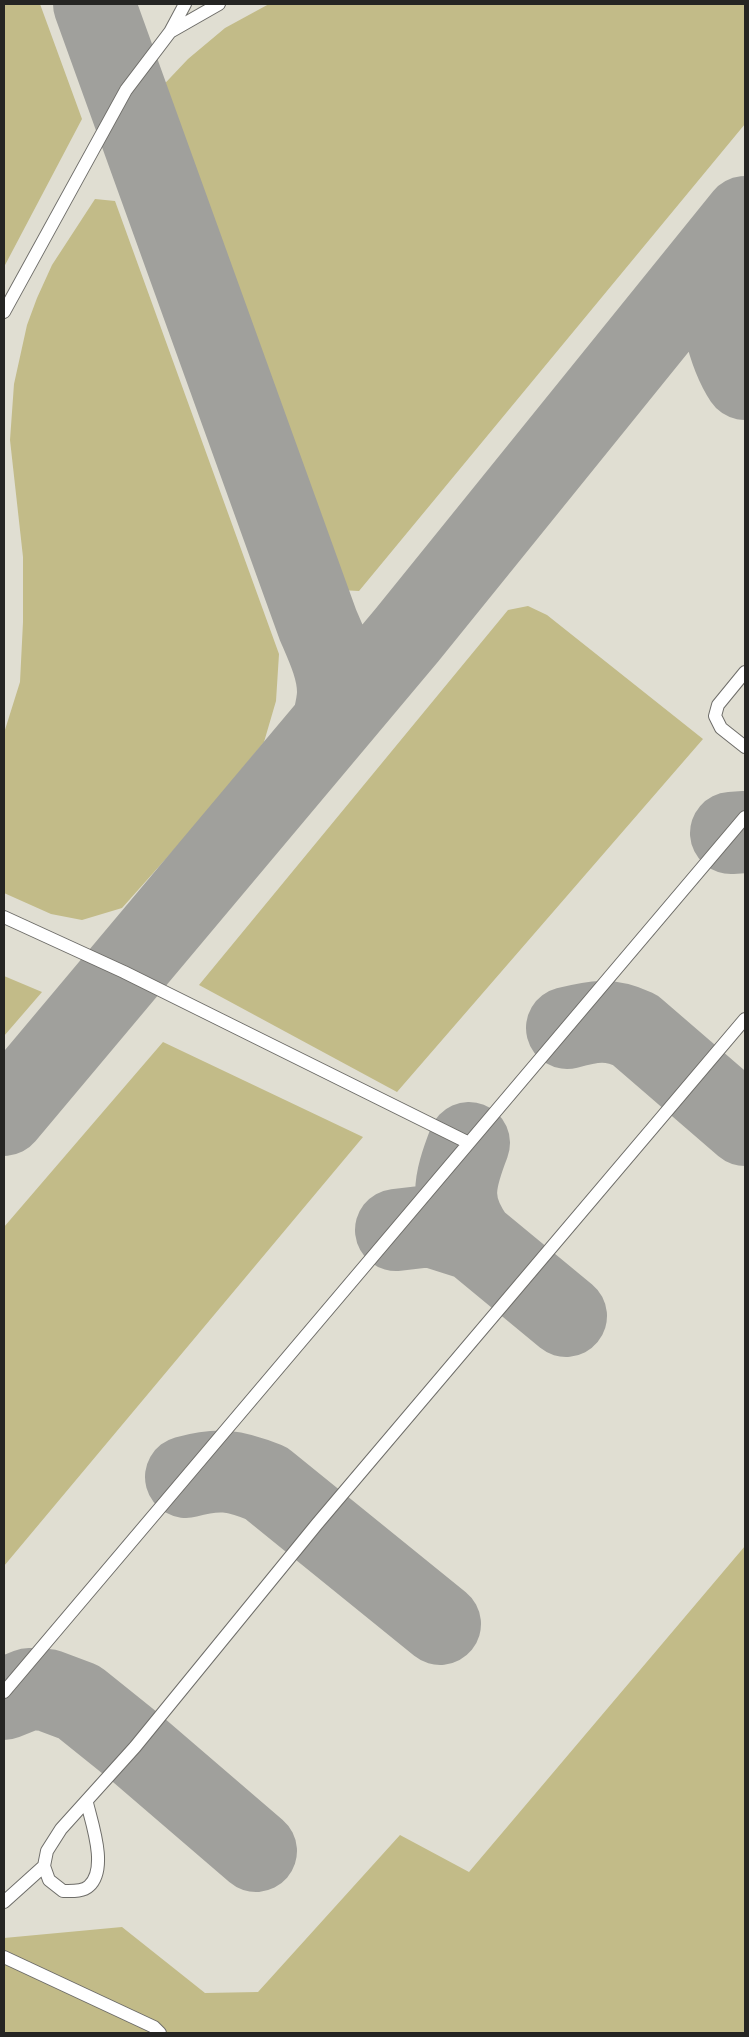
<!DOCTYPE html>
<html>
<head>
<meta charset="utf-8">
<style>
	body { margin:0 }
	#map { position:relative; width:749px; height:2037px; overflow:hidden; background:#ebebe5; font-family:"Work Sans",sans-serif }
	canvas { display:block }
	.frame { position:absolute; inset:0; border:5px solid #252523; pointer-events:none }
</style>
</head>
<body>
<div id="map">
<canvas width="749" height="2037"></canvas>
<div class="frame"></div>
</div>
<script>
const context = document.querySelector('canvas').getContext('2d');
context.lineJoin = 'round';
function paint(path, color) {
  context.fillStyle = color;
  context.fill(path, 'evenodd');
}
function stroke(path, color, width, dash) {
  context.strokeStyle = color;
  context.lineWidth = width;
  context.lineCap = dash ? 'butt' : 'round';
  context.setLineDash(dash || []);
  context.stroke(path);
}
const built = new Path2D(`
	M4,4H745V2033H4Z`);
const green = new Path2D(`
	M4,4H40L82,119L4,267Z
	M269,4H745V124L359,591L340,590L153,96L188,59L225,28Z
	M95,199L115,201L279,654L276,701L264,742L196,825L122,908L82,920L51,914L4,893V733L20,682L23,622V557L10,440L14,384L27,325L37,298L52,265Z
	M528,606L547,615L703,739L397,1092L199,985L508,610Z
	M4,976L42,992L4,1036Z
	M163,1042L363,1137L4,1566V1227Z
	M745,1546V2033H4V1938L122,1927L205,1993L258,1992L400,1835L469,1872Z`);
const taxiway = new Path2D(`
	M94,4L318,625C327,646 338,669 338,692C338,702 335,713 333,723
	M722,246C720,254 718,262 718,269C717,302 727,352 745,379
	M731,833L745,832
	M567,1028C594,1021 609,1018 635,1030L745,1125
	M4,1115L407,635L745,217
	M469,1143C454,1182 448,1204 474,1240
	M396,1230L430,1226L474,1240L566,1316
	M186,1477C219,1468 234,1470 266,1483L440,1624
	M4,1699L29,1689L47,1690L79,1702L135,1747L256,1851`);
const lane = new Path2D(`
	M170,32L185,4
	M4,312L126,90L170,32L219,4
	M745,672L718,705L715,716L721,728L745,747
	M4,917L124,972L469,1143
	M4,1692L745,817
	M87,1803C92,1824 108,1869 89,1886C83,1892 71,1891 63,1891L49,1880L44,1866L47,1851L61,1829L135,1747L317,1524L745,1019
	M4,1902L44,1866
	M4,1957L154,2027L160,2033`);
paint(built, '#e0ded2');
paint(green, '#c2bb88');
stroke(taxiway, '#a0a09c', 82);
stroke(lane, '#6e6d69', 14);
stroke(lane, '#fff', 12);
</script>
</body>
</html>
